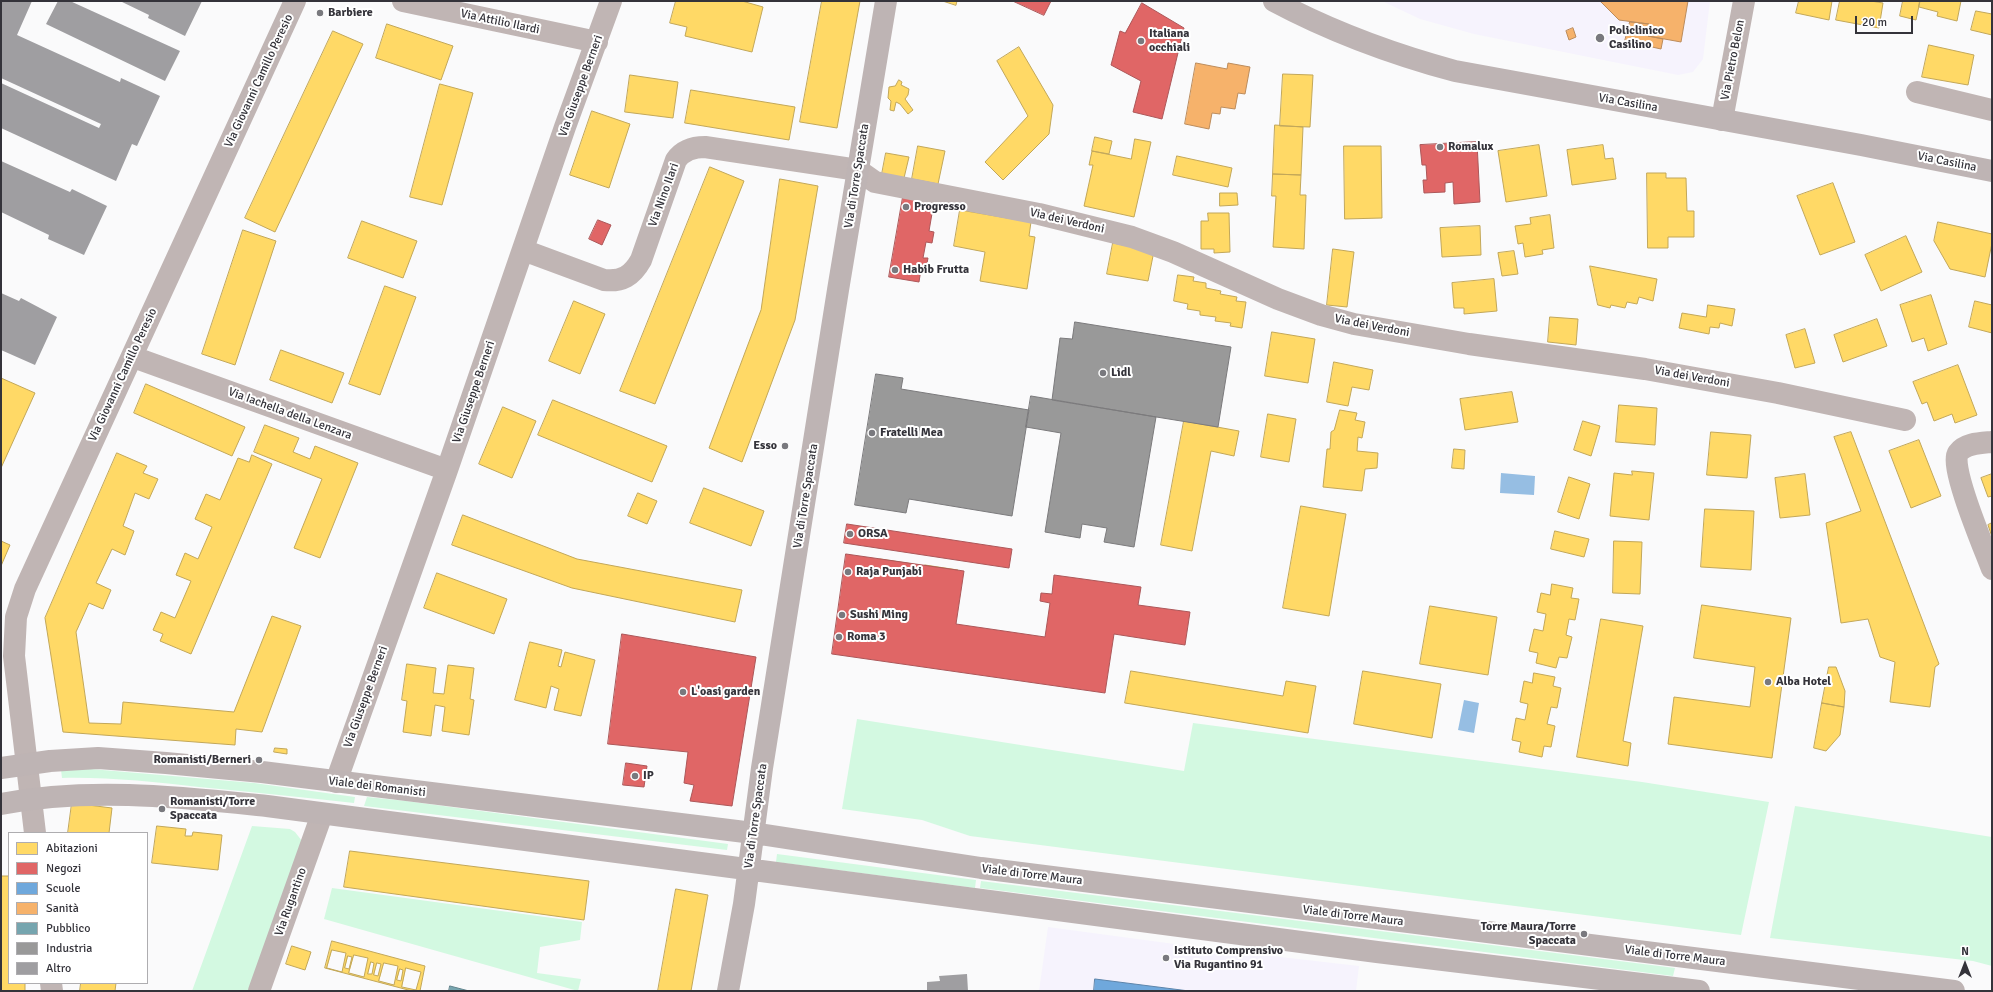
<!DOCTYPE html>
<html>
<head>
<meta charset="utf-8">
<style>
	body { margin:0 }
	#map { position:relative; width:1993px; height:992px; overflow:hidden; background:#fafafb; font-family:Signika,sans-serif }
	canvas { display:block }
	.frame { position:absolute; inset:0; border:2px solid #34333a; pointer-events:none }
	.legend { position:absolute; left:8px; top:832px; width:140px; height:152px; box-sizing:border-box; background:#fff; border:1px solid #aeadb0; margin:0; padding:5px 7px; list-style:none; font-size:12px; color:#34333a }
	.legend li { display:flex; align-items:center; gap:8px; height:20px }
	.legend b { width:20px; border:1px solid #aeadb0 }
	.north { position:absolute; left:1945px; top:944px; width:40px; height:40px; -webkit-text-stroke:3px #fff; paint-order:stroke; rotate:0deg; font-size:11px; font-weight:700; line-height:16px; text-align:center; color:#34333a }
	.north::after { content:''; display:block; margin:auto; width:14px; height:18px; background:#34333a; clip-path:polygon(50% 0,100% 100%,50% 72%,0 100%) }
	.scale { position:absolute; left:1855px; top:16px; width:58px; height:18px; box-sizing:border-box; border:2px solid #34333a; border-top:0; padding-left:5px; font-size:12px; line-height:14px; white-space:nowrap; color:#34333a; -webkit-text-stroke:3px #fff; paint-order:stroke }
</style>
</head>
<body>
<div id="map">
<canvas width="1993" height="992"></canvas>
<div class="frame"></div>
<ul class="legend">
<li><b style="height:11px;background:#ffd966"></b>Abitazioni</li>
<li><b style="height:11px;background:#e06666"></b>Negozi</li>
<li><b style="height:11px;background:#6fa8dc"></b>Scuole</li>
<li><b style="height:11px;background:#f6b26b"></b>Sanità</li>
<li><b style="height:11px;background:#76a5af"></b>Pubblico</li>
<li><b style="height:11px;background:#999"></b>Industria</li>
<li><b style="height:11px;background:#9f9ea1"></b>Altro</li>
</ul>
<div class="north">N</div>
<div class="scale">20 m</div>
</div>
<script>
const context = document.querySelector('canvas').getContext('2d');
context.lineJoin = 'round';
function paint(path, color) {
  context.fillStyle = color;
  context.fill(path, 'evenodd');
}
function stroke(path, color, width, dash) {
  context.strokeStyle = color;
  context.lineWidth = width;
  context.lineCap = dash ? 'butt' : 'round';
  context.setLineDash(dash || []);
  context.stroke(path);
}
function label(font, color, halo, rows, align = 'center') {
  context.font = font + ' Signika,sans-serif';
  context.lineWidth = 4;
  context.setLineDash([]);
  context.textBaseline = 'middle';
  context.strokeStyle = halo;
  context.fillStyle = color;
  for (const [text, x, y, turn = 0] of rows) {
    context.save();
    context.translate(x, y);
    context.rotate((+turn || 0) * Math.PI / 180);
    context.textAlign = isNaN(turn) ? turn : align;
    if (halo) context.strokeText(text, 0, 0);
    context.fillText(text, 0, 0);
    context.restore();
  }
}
const built = new Path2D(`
	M1382,1H1710L1703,59L1693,72L1678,75L1474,34L1420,19Z
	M1048,927L1219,950L1359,966L1356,991H1039Z`);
const green = new Path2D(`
	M857,719L1184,771L1193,723L1642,782L1769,802L1741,935L970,836L922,820L842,809Z
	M91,769L254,783L355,797L354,803C302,797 251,792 199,787C154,782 108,777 62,778L61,770Z
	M367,797L406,801L728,844L727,850L364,806Z
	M1795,806L1992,837V966L1973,961L1770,938Z
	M252,826L290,829L295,832L302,841L249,991H192Z
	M777,854L976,880L975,888L776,862Z
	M981,881L1675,968L1673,976L980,888Z
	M332,888L582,922L580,940L540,947L537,973L581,979L578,991L324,919Z`);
const water = new Path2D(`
	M1501,473L1535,476L1534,495L1500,493Z
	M1464,700L1479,703L1474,733L1458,730Z`);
const homes = new Path2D(`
	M676,1H742L763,7L752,52L685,36L687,27L670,23Z
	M822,1H860L837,128L800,122Z
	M943,1H957L956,5Z
	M1799,1H1832L1829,20L1796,13Z
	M1840,1H1871L1883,3L1879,28L1836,20Z
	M1903,1H1920L1916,20L1900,16Z
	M1920,1H1961L1957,21L1937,16L1938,12L1919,7Z
	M1976,11L1992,14V35L1971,30Z
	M387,24L453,46L441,80L376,58Z
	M333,31L363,44L275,232L245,218Z
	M1929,45L1974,55L1968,85L1922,77Z
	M1019,47L1053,105L1049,134L1003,180L985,162L1028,116L997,61Z
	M1283,74L1313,75L1310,127L1280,126Z
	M630,75L678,82L673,118L625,112Z
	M899,80L902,82L901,85L909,89L908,95L905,99L913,110L908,114L900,104L896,102L894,111L890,110L891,101L888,98L889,87L895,86Z
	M440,84L473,93L442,205L410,197Z
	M691,90L795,107L789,140L685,123Z
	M592,111L630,124L609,188L570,175Z
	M1275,125L1303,127L1301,175L1273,174Z
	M1095,137L1112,141L1109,154L1092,151Z
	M1135,139L1151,142L1134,217L1084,206L1093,165H1089L1092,151L1131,159Z
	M1539,145L1547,196L1506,202L1498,151Z
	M1603,145L1605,159L1613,158L1616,179L1572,185L1567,150Z
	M918,146L945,151L938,184L912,179Z
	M1344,146H1381L1382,218L1345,219Z
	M886,153L909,157L904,178L882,174Z
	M1177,156L1232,168L1228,187L1173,175Z
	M710,167L744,181L655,404L620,391Z
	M1647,173H1666V178H1686L1687,211H1694V237H1668V248H1648Z
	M1273,174L1301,175L1300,195H1306L1304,249L1273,247L1276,196H1272Z
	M780,179L818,186L795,320L742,462L709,448L761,310Z
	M1833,183L1855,242L1820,255L1797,196Z
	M1220,193H1237L1238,205L1220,206Z
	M960,210L1031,222L1029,236L1035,237L1027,289L980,281L985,252L954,246Z
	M1208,213H1229L1230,252L1214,253V249H1201V221H1208Z
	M1550,215L1554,248L1542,250L1543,254L1525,257L1523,243L1518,244L1515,226L1531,224L1530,218Z
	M362,221L417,241L403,278L348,258Z
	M1938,222L1992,234V243L1985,277L1950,269L1934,241Z
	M1480,226L1481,255L1442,257L1440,228Z
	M243,230L276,241L235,365L202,354Z
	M1906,236L1922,272L1881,291L1865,255Z
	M1113,243L1154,251L1148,281L1107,274Z
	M1333,249L1354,252L1347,307L1327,305Z
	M1514,251L1518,274L1502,276L1498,253Z
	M1590,266L1657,279L1653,301L1639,297L1637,304L1627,302L1625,308L1611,305L1610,308L1598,305Z
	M1178,275L1194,277L1193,281L1206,283V288L1221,291L1220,294L1237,297L1236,301L1246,302L1242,328L1230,326L1231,323L1215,321L1216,317L1200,315V311L1187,309L1188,304L1174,301Z
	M1494,279L1497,311L1464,314V308H1454L1452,283Z
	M385,286L416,297L380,395L349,384Z
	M1931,295L1947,344L1928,351L1924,338L1912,342L1900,305Z
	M574,301L605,314L580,374L549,361Z
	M1975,301L1992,305V333L1969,327Z
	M1708,305L1735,309L1732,326L1720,323L1719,328L1710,327L1709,334L1679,328L1682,313L1706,317Z
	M1550,317L1578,319L1576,345L1548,342Z
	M1877,319L1887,346L1843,362L1834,335Z
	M1805,329L1815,363L1795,368L1786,335Z
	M1272,332L1315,339L1308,383L1265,376Z
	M281,350L344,373L332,403L270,380Z
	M1334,362L1373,370L1369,390L1352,387L1348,406L1327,402Z
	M1958,365L1977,415L1955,423L1952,414L1934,421L1927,402L1922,404L1913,382Z
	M1,378L35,393L1,468Z
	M1071,379L1104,385L1103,394L1100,393L1099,398L1068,393Z
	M146,384L245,427L232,456L134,413Z
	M1512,392L1518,422L1465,430L1460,399Z
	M553,400L667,446L652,482L538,435Z
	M1619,405L1657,408L1655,445L1616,442Z
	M503,407L536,421L512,478L479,464Z
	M1340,410L1357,413L1355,420L1365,422L1362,438L1358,437L1357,451L1378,453L1377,468L1365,469L1362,491L1323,487L1327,449H1330L1331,432L1334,430Z
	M1268,414L1296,419L1289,462L1261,457Z
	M1184,421L1239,431L1234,456L1211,451L1192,551L1161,545Z
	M1583,421L1600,426L1591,456L1574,450Z
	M265,425L299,438L293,452L310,459L315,446L358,463L320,558L294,548L322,479L254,452Z
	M1711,432L1751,435L1747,478L1707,475Z
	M1851,432L1939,664L1935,667L1930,707L1890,702L1895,662L1880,657L1868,619L1841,623L1826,523L1861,511L1834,437Z
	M1919,440L1941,496L1911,508L1889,451Z
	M1454,449L1465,450L1464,469L1452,468Z
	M117,453L147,466L143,473L158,479L149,499L135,493L123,526L134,531L125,555L112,549L96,583L111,590L103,609L89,603L76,632L89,723L121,724L123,702L234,712L272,616L301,626L262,732L236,729L235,745L63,732L45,618Z
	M252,455L272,464L191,654L160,641L163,634L153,630L161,612L175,618L191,581L176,575L185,553L198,559L212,527L195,519L206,494L220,500L238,458L249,462Z
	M1632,471L1654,473L1649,520L1610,516L1614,473L1632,475Z
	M1805,474L1810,515L1780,518L1775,478Z
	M1992,474V496L1988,497L1981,478Z
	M1569,477L1590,484L1579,519L1558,512Z
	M704,488L764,511L751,546L690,523Z
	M638,493L657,501L647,524L628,516Z
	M1301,506L1346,514L1329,616L1283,608Z
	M1705,509L1754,511L1751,570L1701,567Z
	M463,515L577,559L742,590L735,622L572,588L452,545Z
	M1992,523V537L1988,525Z
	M1555,531L1589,539L1584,557L1551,549Z
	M1,541L10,545L1,566Z
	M1614,541L1642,542L1640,594L1613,593Z
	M880,559L913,564L911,580L878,575Z
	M925,565L958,570L955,587L922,582Z
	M437,573L507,599L494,634L424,608Z
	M1552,584L1573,588L1571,598L1579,599L1575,620L1569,619L1566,635L1572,637L1567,658L1559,657L1556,668L1536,663L1538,653L1529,651L1534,629L1543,631L1546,614L1537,612L1541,593L1550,595Z
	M1702,605L1791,618L1772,758L1668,744L1674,697L1750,707L1755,667L1694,658Z
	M1430,606L1497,617L1488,675L1420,664Z
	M1601,619L1643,626L1623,741L1631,743L1628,766L1577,757Z
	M530,642L562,650L558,666L561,667L565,652L595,660L581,716L554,710L559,689L551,686L546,708L515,700Z
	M407,664L436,668L433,693L444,694L448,665L474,668L470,699L474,700L469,735L442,731L445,707L435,705L431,736L403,732L407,701L402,700Z
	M1829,667H1836L1845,691L1844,707L1822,703Z
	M1131,671L1283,696L1286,681L1316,686L1308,733L1125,703Z
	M1363,671L1441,684L1432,738L1354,724Z
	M1534,673L1555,677L1553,686L1561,688L1557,708L1551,707L1547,724L1555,726L1551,747L1544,746L1542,757L1519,752L1521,742L1512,740L1516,718L1525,720L1528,704L1520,702L1524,681L1532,683Z
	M1822,703L1844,707L1840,735L1826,751L1814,748Z
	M613,714L688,722L685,747L610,739Z
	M275,748L287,749V754L274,752Z
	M72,803L112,808L109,833H68Z
	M157,826L186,829L185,836H192L193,832L222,835L218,870L152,863Z
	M350,851L589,881L584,920L344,887Z
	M1,873V876H9V983H25V991H1Z
	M676,889L708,895L691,991H658Z
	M332,941L425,966L420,991H412L325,968Z
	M292,946L311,952L305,970L286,964Z
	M332,950L346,953L342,972L327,968Z
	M354,955L368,958L364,977L349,973Z
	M348,956L352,957L349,969L345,968Z
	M371,962L374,963L372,974H368Z
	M377,963L381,964L378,976L374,975Z
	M384,963L398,966L394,985L379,981Z
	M406,968L421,972L416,990L402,987Z
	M400,969L403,970L401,981L397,980Z
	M81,983H116L115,991H80Z`);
const shops = new Path2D(`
	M1013,1H1051L1044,15Z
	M1142,3L1184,28L1162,119L1133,112L1141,81L1111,65L1120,31L1125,33Z
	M1477,142L1480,202L1454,204L1453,182L1445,183V192L1424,193L1423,180H1427L1426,165H1422L1420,145Z
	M903,197L934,202L929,231L934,232L932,243L926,242L923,258H928L926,269H921L919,282L889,277Z
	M598,220L611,225L602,245L589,239Z
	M847,524L1012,549L1009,568L844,543Z
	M846,554L964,571L956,624L1045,637L1050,603L1040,601L1041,593L1052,594L1054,575L1141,587L1138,605L1190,612L1185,645L1114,634L1105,693L832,654Z
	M622,634L756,657L732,806L690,801L694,785L684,783L688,752L608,744Z
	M626,763L647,766L644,787L623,785Z`);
const schools = new Path2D(`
	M1095,979L1189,991H1094Z`);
const health = new Path2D(`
	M1602,1H1688L1681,42L1648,36L1649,24L1619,20L1601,2Z
	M1630,22L1649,24L1648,36L1663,39L1661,49L1625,41Z
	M1573,28L1576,37L1569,40L1566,31Z
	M1196,63L1227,69L1228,63L1250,67L1245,94L1238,93L1235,109L1221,107L1220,114L1212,113L1209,129L1185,124Z`);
const public = new Path2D(`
	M450,986L469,991H449Z`);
const industry = new Path2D(`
	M1075,322L1231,347L1218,427L1052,400L1060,338L1072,339Z
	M876,374L903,378L901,389L1029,410L1012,516L909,499L906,513L855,505Z
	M1031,396L1156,417L1134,547L1104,542L1107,528L1082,524L1080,538L1045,532L1061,433L1026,427Z`);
const building = new Path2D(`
	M1,1H32L17,35L120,82L121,78L160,96L137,146L132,144L116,181L1,128V83L99,128L101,124L1,78Z
	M58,1H70L180,51L165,81L46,24Z
	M120,1H202L185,36L148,18L149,15Z
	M1,161L70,192L72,189L107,206L84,255L48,239L49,235L1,212Z
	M1,293L19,301L21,298L57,317L35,365L1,350Z
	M967,974L968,991H927V982L940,981L939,976Z`);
const street = new Path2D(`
	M403,1L597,42
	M1917,92L1992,110
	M1722,120L1744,1
	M523,250L604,280C622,282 632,276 641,260L676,160C683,150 693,147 705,147L858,170L875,182L1039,214L1132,237L1173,252L1278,299L1321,315L1354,324L1469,344L1645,369L1778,393L1905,420
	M133,357L447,470
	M1992,442C1981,443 1965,443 1958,453C1949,466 1985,550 1992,569
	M336,782L447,470L565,127L611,1
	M35,833L14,656L16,617L25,589L295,1
	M51,983L52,991
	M259,991L322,814`);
const secondary = new Path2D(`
	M1274,1C1332,32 1392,54 1455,71L1861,145L1992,171
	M1,768L50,761L98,758L166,763L262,772L753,833L981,868L1954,991
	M1,804C89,787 178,797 267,806L1377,952L1699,991
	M728,991L744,904L762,768L838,290L886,1`);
const markers = [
	[320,13,4,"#79797e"],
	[1600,38,5,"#79797e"],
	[1141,41,4,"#79797e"],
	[1440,147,4,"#79797e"],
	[906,207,4,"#79797e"],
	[895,270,4,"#79797e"],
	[1103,373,4,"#79797e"],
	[872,433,4,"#79797e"],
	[785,446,4,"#79797e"],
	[850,534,4,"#79797e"],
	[848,572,4,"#79797e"],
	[842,615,4,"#79797e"],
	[839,637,4,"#79797e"],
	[1768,682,4,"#79797e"],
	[683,692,4,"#79797e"],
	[259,760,4,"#79797e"],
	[635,776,4,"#79797e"],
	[162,809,4,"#79797e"],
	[1584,934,4,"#79797e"],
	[1166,958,4,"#79797e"]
];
const poiNames = [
	["Barbiere",328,13],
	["Policlinico",1609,31],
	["Casilino",1609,45],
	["Italiana",1149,34],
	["occhiali",1149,48],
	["Romalux",1448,147],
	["Progresso",914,207],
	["Habib Frutta",903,270],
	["Lidl",1111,373],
	["Fratelli Mea",880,433],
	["Esso",777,446,"right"],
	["ORSA",858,534],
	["Raja Punjabi",856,572],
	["Sushi Ming",850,615],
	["Roma 3",847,637],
	["Alba Hotel",1776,682],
	["L'oasi garden",691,692],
	["Romanisti/Berneri",251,760,"right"],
	["IP",643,776],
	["Romanisti/Torre",170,802],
	["Spaccata",170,816],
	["Torre Maura/Torre",1576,927,"right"],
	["Spaccata",1576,941,"right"],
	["Istituto Comprensivo",1174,951],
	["Via Rugantino 91",1174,965]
];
const streetNames = [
	["Via Attilio Ilardi",500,22,12],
	["Via Pietro Belon",1733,60,-79],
	["Via Giovanni Camillo Peresio",259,81,-65],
	["Via Giuseppe Berneri",581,86,-70],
	["Via Casilina",1628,103,10],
	["Via Casilina",1947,162,11],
	["Via di Torre Spaccata",857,176,-81],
	["Via Nino Ilari",664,195,-70],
	["Via dei Verdoni",1067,221,13],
	["Via dei Verdoni",1372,326,11],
	["Via Giovanni Camillo Peresio",123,375,-65],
	["Via dei Verdoni",1692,377,10],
	["Via Giuseppe Berneri",474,392,-71],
	["Via Iachella della Lenzara",290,414,20],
	["Via di Torre Spaccata",806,496,-81],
	["Via Giuseppe Berneri",366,697,-70],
	["Viale dei Romanisti",377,787,7],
	["Via di Torre Spaccata",756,816,-82],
	["Viale di Torre Maura",1032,875,7],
	["Via Rugantino",291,902,-70],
	["Viale di Torre Maura",1353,916,7],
	["Viale di Torre Maura",1675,956,7]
];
paint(built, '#f6f3fd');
paint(green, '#d3f9e1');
paint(water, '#96bee3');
paint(homes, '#ffd966');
stroke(homes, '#c2a759', 1);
paint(shops, '#e06666');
stroke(shops, '#ac5759', 1);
paint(schools, '#6fa8dc');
stroke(schools, '#5d85ab', 1);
paint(health, '#f6b26b');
stroke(health, '#bc8c5c', 1);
paint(public, '#76a5af');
stroke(public, '#62838c', 1);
paint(industry, '#999');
stroke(industry, '#7b7a7c', 1);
paint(building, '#9f9ea1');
stroke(street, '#c0b5b4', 22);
stroke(secondary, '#beb4b4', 22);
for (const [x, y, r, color] of markers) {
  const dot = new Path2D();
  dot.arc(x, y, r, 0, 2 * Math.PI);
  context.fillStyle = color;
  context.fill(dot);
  stroke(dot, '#fff', 1.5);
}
label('bold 12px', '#34333a', '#fff', poiNames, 'left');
label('12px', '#34333a', '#fff', streetNames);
</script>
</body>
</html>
